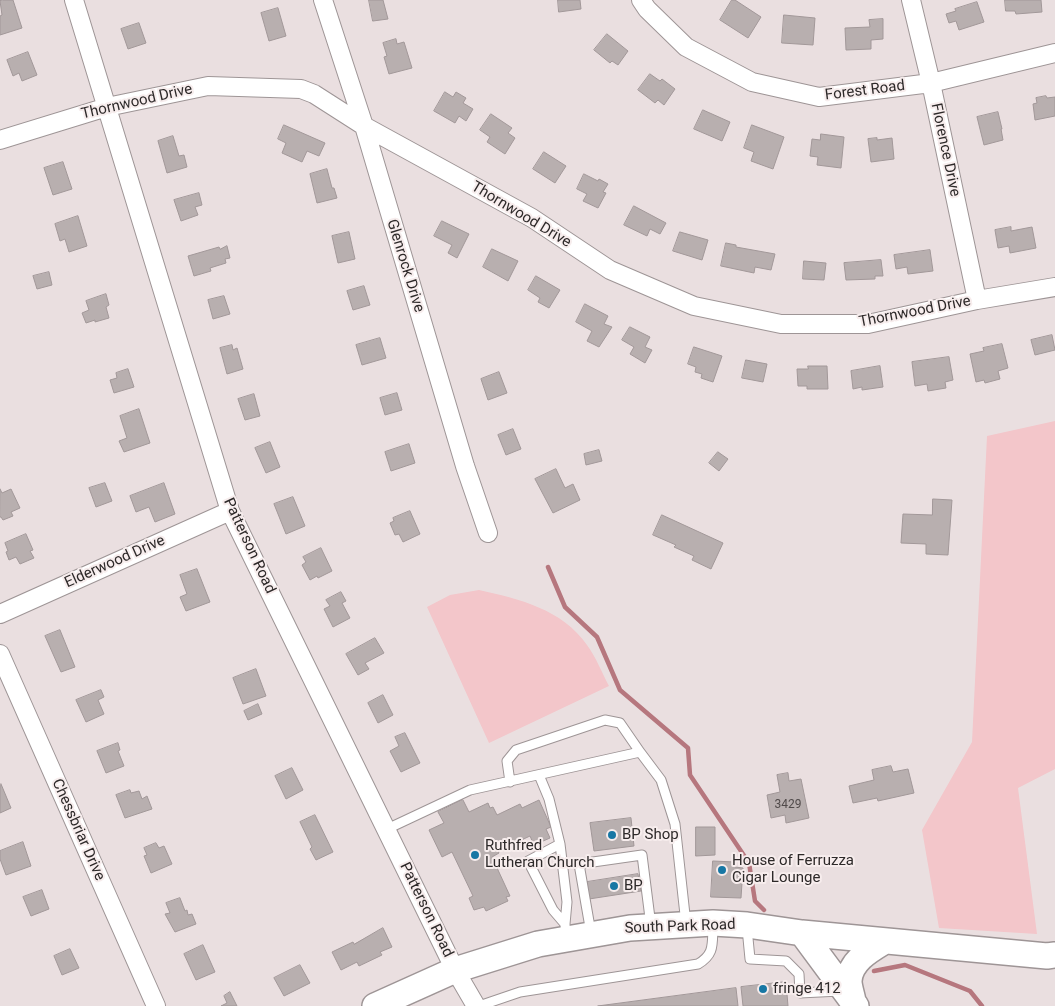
<!DOCTYPE html>
<html>
<head>
<meta charset="utf-8">
<style>
	body { margin:0 }
	canvas { display:block; background:#eadfe0 }
</style>
</head>
<body>
<canvas width="1055" height="1006"></canvas>
<script>
const context = document.querySelector('canvas').getContext('2d');
context.lineJoin = 'round';
function paint(path, color) {
  context.fillStyle = color;
  context.fill(path, 'evenodd');
}
function stroke(path, color, width, dash) {
  context.strokeStyle = color;
  context.lineWidth = width;
  context.lineCap = dash ? 'butt' : 'round';
  context.setLineDash(dash || []);
  context.stroke(path);
}
function label(font, color, halo, rows, align = 'center') {
  context.font = font + ' Roboto,sans-serif';
  context.lineWidth = 4;
  context.setLineDash([]);
  context.textBaseline = 'middle';
  context.strokeStyle = halo;
  context.fillStyle = color;
  for (const [text, x, y, turn = 0] of rows) {
    context.save();
    context.translate(x, y);
    context.rotate((+turn || 0) * Math.PI / 180);
    context.textAlign = isNaN(turn) ? turn : align;
    if (halo) context.strokeText(text, 0, 0);
    context.fillText(text, 0, 0);
    context.restore();
  }
}
const green = new Path2D(`
	M1055,421V769L1018,788L1037,934L939,928L922,830L972,742L987,436Z
	M479,590C519,599 562,609 587,645C596,657 602,673 609,686L489,743L427,607L450,595Z`);
const stream = new Path2D(`
	M548,567L565,607L597,637L620,690L688,748L690,775L749,863L755,901L764,910
	M874,971L905,965L970,991L982,1006`);
const building = new Path2D(`
	M3,0H13L22,28L0,35V16L2,15L0,1Z
	M369,0H383L388,19L373,21Z
	M558,0H580L581,9L559,12Z
	M732,0H735L761,17L748,38L720,20Z
	M1005,0H1041L1042,12L1016,14L1015,11H1006Z
	M977,2L984,22L959,30L956,21L949,23L946,14L956,11L955,9Z
	M278,8L286,36L269,41L261,13Z
	M784,15L815,18L813,45L782,43Z
	M883,19V39L871,40V49L846,50L845,28L870,27L869,20Z
	M139,23L146,43L128,49L121,29Z
	M607,34L628,51L618,65L612,61L610,63L594,50Z
	M396,39L397,44L404,42L412,68L389,74L384,57L387,56L383,43Z
	M28,52L37,75L22,81L19,73L13,76L7,60Z
	M650,74L660,81L662,79L675,89L664,105L658,100L655,103L638,90Z
	M445,92L453,97L456,92L466,98L463,103L473,109L466,121L459,116L455,123L434,111Z
	M1046,96L1047,98L1055,97V116L1035,120L1033,104L1037,103L1036,98Z
	M703,110L730,122L722,141L694,129Z
	M998,112L1002,129H1001L1003,140L984,145L977,117Z
	M491,114L512,128L508,133L515,138L505,154L487,142L490,137L480,130Z
	M284,125L325,143L319,156L307,151L302,162L282,153L286,143L278,139Z
	M752,125L784,137L773,169L751,161L754,152L744,148Z
	M821,134L844,137L841,168L817,165L818,157L810,156L812,139L820,140Z
	M173,136L179,156L184,155L187,167L167,173L158,141Z
	M877,138V140L892,138L894,159L871,162L868,139Z
	M544,152L566,166L555,183L533,169Z
	M63,162L72,189L53,195L44,168Z
	M327,169L332,188H334L337,198L317,203L310,174Z
	M584,174L598,181L599,179L608,184L603,192L606,193L598,208L583,201L587,194L577,189Z
	M199,193L202,205L195,207L198,215L181,221L174,200Z
	M634,206L666,223L660,234L650,229L647,236L624,225Z
	M78,216L87,246L69,252L65,239L60,241L55,224Z
	M442,221L469,234L457,258L448,253L452,245L434,236Z
	M1011,227V231L1032,227L1036,248L1010,253L1009,246L998,248L995,230Z
	M349,232L355,259L338,263L332,236Z
	M680,232L708,240L702,260L673,251Z
	M726,243L736,245V247L775,254L771,270L755,267L754,273L721,266Z
	M227,246L230,258L225,259L226,263L210,268L211,271L194,276L188,256L219,247L220,249Z
	M492,249L518,261L508,281L483,267Z
	M930,250L933,271L908,274L907,267L896,269L894,255Z
	M881,260L883,276H875V279L846,280L844,263Z
	M804,261L826,263L824,280L803,279Z
	M49,272L52,285L37,289L33,276Z
	M536,276L560,290L549,308L538,302L540,298L528,290Z
	M364,286L370,305L353,310L347,291Z
	M106,294L109,305L106,307L109,318L95,322V320L86,323L82,313L89,310L86,301Z
	M224,296L230,314L213,319L208,300Z
	M585,304L608,316L604,324L612,327L599,347L587,341L592,331L576,322Z
	M630,327L650,337L645,347L652,350L645,363L630,354L634,347L622,340Z
	M1052,335L1055,350L1035,355L1031,340Z
	M380,338L386,358L362,365L356,345Z
	M1002,344L1008,368L998,371L1000,379L985,383L984,380L976,382L970,354L984,351L983,348Z
	M232,345L233,350L237,348L243,369L227,374L220,348Z
	M694,347L722,356L713,382L701,378L702,374L695,372L696,367L688,364Z
	M949,357L953,380L945,382L946,388L928,391L927,384L915,386L912,362Z
	M746,360L767,364L763,382L742,378Z
	M808,366H827L828,389H807V386H798L797,369H808Z
	M880,366L883,387L862,390V387L853,389L851,371Z
	M128,369L134,387L114,393L110,380L117,378L116,373Z
	M499,372L507,393L488,400L481,379Z
	M397,393L402,410L385,415L380,398Z
	M254,394L260,416L245,420L238,399Z
	M139,409L150,443L124,452L119,441L127,438L120,416Z
	M513,429L521,449L506,455L498,435Z
	M270,442L280,467L266,473L255,448Z
	M409,444L415,463L391,471L385,452Z
	M599,450L602,461L586,465L584,454Z
	M718,452L728,459L719,471L709,463Z
	M556,469L565,488L573,484L580,500L553,513L535,479Z
	M105,483L112,501L96,507L89,488Z
	M164,483L175,514L155,522L149,507L136,512L130,496Z
	M0,489L2,493L11,489L20,508L11,512L13,516L3,520L1,517H0Z
	M293,497L305,526L286,534L274,504Z
	M933,499L952,500L948,555L926,554V544L901,543L903,514L932,515Z
	M410,511L420,534L403,542L399,534L395,535L390,523L394,521L393,518Z
	M662,515L723,543L711,569L692,560L694,556L674,547L676,545L653,535Z
	M26,534L33,550L30,551L34,558L20,564L16,557L9,560L6,552L8,551L5,543Z
	M321,548L332,571L318,578L317,576L310,580L302,565L306,562L303,557Z
	M197,569L210,602L186,611L180,597L187,594L180,575Z
	M341,592L346,601L342,603L350,618L333,627L324,609L330,606L326,600Z
	M60,630L75,667L61,672L45,636Z
	M375,638L384,653L365,663L369,669L358,675L346,654Z
	M256,669L266,696L243,704L233,678Z
	M101,690L104,697L98,700L104,714L86,722L76,700Z
	M383,695L393,715L378,723L368,703Z
	M258,704L262,714L248,720L244,711Z
	M405,733L420,763L401,772L390,751L399,746L395,737Z
	M118,743L120,750L118,751L124,766L106,773L97,751Z
	M891,766L893,772L908,769L914,793L878,801L877,798L853,803L849,786L874,780L872,770Z
	M292,768L303,790L286,799L275,776Z
	M788,773L789,781L801,779L809,818L786,823L785,815L771,818L767,795L780,792L777,775Z
	M1,784L11,808L0,813V785Z
	M130,790L131,793L139,791L142,799L147,796L152,809L125,818L116,795Z
	M463,800L469,812L488,803L490,808L493,807L497,815L520,804L522,808L539,800L551,827L546,829L550,838L534,845L530,836L498,851L499,853L492,857L510,896L506,897L508,901L486,911L484,907L474,910L469,898L473,896L452,852L442,857L429,830L444,823L438,812Z
	M315,815L333,852L316,860L310,849L312,847L300,822Z
	M631,818L634,846L594,851L590,823Z
	M696,827H715V855L696,856Z
	M23,842L31,866L6,875L0,859V851Z
	M156,843L159,848L164,846L172,864L151,873L144,856L147,855L144,848Z
	M713,861L735,862V867L743,868L741,898L711,897Z
	M638,874L641,891L589,899L587,882Z
	M42,890L49,909L31,916L23,897Z
	M180,898L185,911L187,910L188,915L192,914L196,924L175,932L165,914L170,913L166,903Z
	M383,928L392,947L380,952L382,955L359,966L357,962L341,970L332,952L353,942L354,944Z
	M203,945L215,972L196,980L184,954Z
	M70,949L79,968L62,975L54,956Z
	M300,965L310,983L284,996L274,978Z
	M786,982L788,1006H743L741,987Z
	M736,988L738,1006H598Z
	M230,992L237,1006H221L227,1003L224,996Z`);
const lane = new Path2D(`
	M539,775L549,799L560,844
	M510,782L507,761L516,750L605,720L620,723L640,752
	M387,829L470,790L640,752L661,780L675,824L686,924
	M565,924L553,910L528,861L560,844L567,902L565,924L566,938
	M747,928L750,959L786,961L799,974L800,993L840,991
	M591,933L579,864L642,855L651,926
	M479,1006L520,992L698,964C715,954 712,944 713,926`);
const street = new Path2D(`
	M74,0L230,511L455,970L476,1006
	M323,0L364,126L465,466L488,533
	M641,0L647,9L686,47L752,82L819,97L931,83L1055,53
	M911,0L931,83L977,300
	M0,140L107,107L208,86L301,89L314,94L364,126L532,218L610,270L694,306L781,324H868L977,300L1055,287
	M0,614L230,511
	M0,654L156,1006`);
const secondary = new Path2D(`
	M802,933L856,1006
	M853,1001C852,995 849,987 849,981C850,961 870,950 885,941
	M375,1006L455,970L538,944L630,928L713,923L747,925L802,933L1047,956L1055,955`);
const markers = [
	[612,835,5,"#1777a4"],
	[475,855,5,"#1777a4"],
	[722,870,5,"#1777a4"],
	[614,886,5,"#1777a4"],
	[763,989,5,"#1777a4"]
];
const numberNames = [
	["3429",788,805]
];
const streetNames = [
	["Forest Road",865,91,-7],
	["Thornwood Drive",137,102,-13],
	["Florence Drive",945,150,78],
	["Thornwood Drive",521,215,31],
	["Glenrock Drive",405,266,73],
	["Thornwood Drive",915,312,-11],
	["Patterson Road",249,546,65],
	["Elderwood Drive",115,562,-24],
	["Chessbriar Drive",78,830,66],
	["Patterson Road",426,910,64],
	["South Park Road",680,927,-2]
];
const poiNames = [
	["BP Shop",622,835],
	["Ruthfred",485,846],
	["Lutheran Church",485,863],
	["House of Ferruzza",732,861],
	["Cigar Lounge",732,878],
	["BP",624,886],
	["fringe 412",773,989]
];
paint(green, '#f3c6ca');
stroke(stream, '#b6777e', 4.5);
paint(building, '#b8afaf');
stroke(building, '#a29899', 1);
stroke(lane, '#9e9596', 11);
stroke(street, '#9e9596', 20);
stroke(secondary, '#9e9596', 28);
stroke(lane, '#fff', 9);
stroke(street, '#fff', 18);
stroke(secondary, '#fff', 25);
for (const [x, y, r, color] of markers) {
  const dot = new Path2D();
  dot.arc(x, y, r, 0, 2 * Math.PI);
  context.fillStyle = color;
  context.fill(dot);
  stroke(dot, '#f7eded', 2);
}
label('12px', '#504a4a', null, numberNames);
label('15px', '#2d2929', '#f7eded', streetNames);
label('15px', '#2d2929', '#f7eded', poiNames, 'left');
</script>
</body>
</html>
